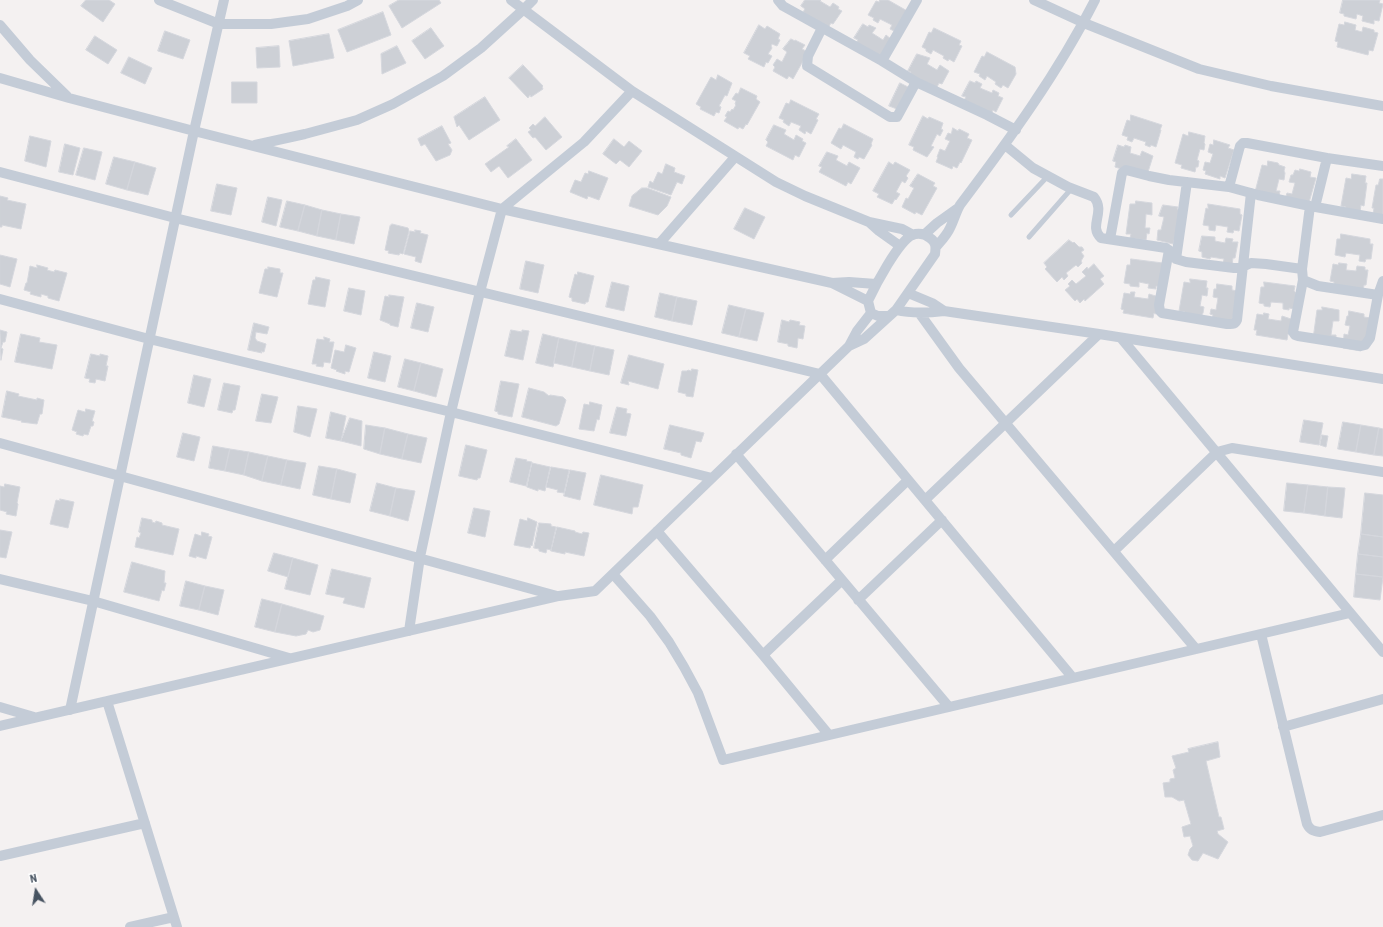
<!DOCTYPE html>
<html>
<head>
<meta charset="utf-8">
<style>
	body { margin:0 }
	#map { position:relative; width:1383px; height:927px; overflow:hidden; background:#f4f1f1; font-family:"Roboto Condensed",sans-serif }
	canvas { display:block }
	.north { position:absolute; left:16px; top:871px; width:40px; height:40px; -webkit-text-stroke:3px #fff; paint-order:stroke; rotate:348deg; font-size:11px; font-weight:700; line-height:16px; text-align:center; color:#475361 }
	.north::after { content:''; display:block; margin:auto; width:14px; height:18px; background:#475361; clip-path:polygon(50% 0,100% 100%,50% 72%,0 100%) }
</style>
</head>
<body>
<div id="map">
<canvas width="1383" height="927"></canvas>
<div class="north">N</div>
</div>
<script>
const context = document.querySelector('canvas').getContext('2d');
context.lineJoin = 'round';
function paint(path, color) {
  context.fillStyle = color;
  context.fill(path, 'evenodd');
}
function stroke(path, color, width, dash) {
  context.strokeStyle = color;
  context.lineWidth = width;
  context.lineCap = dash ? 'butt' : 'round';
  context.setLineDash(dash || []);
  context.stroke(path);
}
const building = new Path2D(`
	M86,0H109L115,4L103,22L81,6Z
	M399,0H439L441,3L402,28L389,6Z
	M805,0H821L820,1L830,7L833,3L839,7L838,9L842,11L833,24L831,23L828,28L803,12L805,9L801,6Z
	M880,0H888L909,12L894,31L890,29L892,25L880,19L878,23L873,20L874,18L868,15L876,1L879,2Z
	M1343,0H1380L1379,3L1383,4L1379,21L1374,20V24L1362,21L1363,16L1357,14L1356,19L1344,16V14L1340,13Z
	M383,12L391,35L347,52L338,30Z
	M1345,22L1356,25L1355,30L1362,32L1363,27L1374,30V32L1378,33L1373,51L1369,50L1368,55L1337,47L1338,42L1335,41L1339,24L1344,25Z
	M863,24L868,27L869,25L876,28L872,33L883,40L886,35L891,39L880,59L855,44L858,40L854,38Z
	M759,25L765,29L767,26L780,34L778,39L780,40L777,46L772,44L771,46L772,48L768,54L772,56L768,63L766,62L764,67L748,59L750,56L744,53Z
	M431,28L444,46L425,59L412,41Z
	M934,28L961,41L959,45L962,46L954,62L949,59L948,61L943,58L944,56L933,50L931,54L926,51V49L922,47L929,32L931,33Z
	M165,31L190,40L183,59L158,51Z
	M329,34L334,58L293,66L289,41Z
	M95,36L117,50L108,64L86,50Z
	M791,39L795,41V40L805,45L802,49L808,52L793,79L789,76L787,79L773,71L775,67L773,65L777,59L782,62L787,52L783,49Z
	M279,46L280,67L257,68L256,48Z
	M397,46L406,63L382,74L381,54Z
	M987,52L1015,67L1016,74L1008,88L1003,85L1001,88L995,84L996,82L987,76L985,80L979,76L980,74L974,72L982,56L984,57Z
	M917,54L930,58L927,64L937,70L940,65L949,71L942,84L939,83L936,89L909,76L911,72L908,71Z
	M129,57L152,68L145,84L121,73Z
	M523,65L543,86L542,87L543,89L531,97L530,95L528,98L509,78Z
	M718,75L732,83L727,96L725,95L719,106L721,107L719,113L716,112L714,116L700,109L701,107L696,104L711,77L716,80Z
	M970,81L975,83L976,81L982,84L980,88L992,93L993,90L999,93L998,96L1003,98L996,112L993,110L991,115L963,102L966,97L962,96Z
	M232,82H257V103H232Z
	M900,83L908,87L897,109L889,106Z
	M741,88L757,96L756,99L760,102L747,125L746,124L743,129L739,127L738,129L724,121L727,117L725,116L728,111L730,112L732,109L733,110L736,105L735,104L736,101L732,99L736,93L738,94Z
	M485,97L500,120L469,140L459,125L457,127L454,117Z
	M791,100L819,114L816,119L818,120L811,134L806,131L805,134L799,130L801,126L791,122L789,126L783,122L784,120L779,118L786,103L789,104Z
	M1131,115L1162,125L1160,130H1161L1156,147L1151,145L1150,147L1145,145L1146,142L1134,138L1132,142L1127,140L1128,137L1122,135L1127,120L1130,121Z
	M923,116L928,119L929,117L943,123L941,129L943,130L940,136L937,134L931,146L934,147L927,157L913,150L914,147L909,145Z
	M545,117L562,137L546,150L535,137L533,138L528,132L531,130L529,128L533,124L535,126Z
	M844,124L873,139L871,144L872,145L864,159L859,157L858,159L854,157L856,152L843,145L841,149L831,143L839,128L841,129Z
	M774,125L786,130L784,134L794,140L796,135L803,139L802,141L806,143L799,157L795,155L793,160L766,146L768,142L766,140Z
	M442,126L451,143L448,144L452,150L450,155L436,161L425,144L421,146L418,139Z
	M953,128L958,131L959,129L969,134L967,138L972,140L961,163L960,162L957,168L953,166L952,169L936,162L938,157H937L940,149L945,151L950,141L945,139L948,133L951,134Z
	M1189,132L1205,136L1204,143L1205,144L1204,150L1200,149L1197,160L1199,161L1198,167H1196L1195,172L1181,168L1182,165L1175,163L1183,134L1188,136Z
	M30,136L51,141L46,167L25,161Z
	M516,139L532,160L508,178L499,166L491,172L485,164L509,147L507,146Z
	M614,139L624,147L629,141L642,151L629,167L620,160L616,164L603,154Z
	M1214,140L1230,145L1228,148L1234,150L1225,178L1220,176V179L1205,174L1206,171L1203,170L1205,162L1210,163L1213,154L1208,152L1210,144L1213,145Z
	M65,144L80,148L73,175L59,172Z
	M1118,145L1124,147L1125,145L1131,147L1130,153L1140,156L1142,151L1153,156L1148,172L1144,176L1115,167L1116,162L1113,161Z
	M84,148L102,152L95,180L76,175Z
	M827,152L838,156L836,160L847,166L849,162L860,168L851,184L848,182L846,186L819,172L822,167L819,166Z
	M114,157L135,162L127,190L106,184Z
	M1268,161L1278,163L1279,165L1285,167L1284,171L1285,173L1284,180L1279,179L1276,191H1280L1279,196L1255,192L1262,165L1267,166Z
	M135,162L156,168L148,195L127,190Z
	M889,162L893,165L895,162L910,170L906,176L908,178L905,183L902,181L896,192L900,194L896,200L895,199L892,204L877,197L879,194L873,191Z
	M666,164L675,168L674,172L685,176L682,184L677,182L671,195L648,187L650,181L653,183L658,172L662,174Z
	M1300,169L1311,172L1310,177L1316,178L1308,206L1285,199L1287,193L1292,194L1295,183L1289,182L1291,175H1293L1295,170L1299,171Z
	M589,171L608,178L599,200L588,196L587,199L570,192L575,180L581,182L585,173L588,174Z
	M918,174L935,183L933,186L937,188L922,215L916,212L915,214L902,207L906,198L908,199L914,188L910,186Z
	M1352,174L1366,176L1365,183H1367L1364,206L1361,205L1360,212L1345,210L1346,207L1341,206L1346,178L1351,179Z
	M1380,179H1383V216L1373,214L1374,208H1372L1376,185H1378Z
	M217,184L237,188L231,215L211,211Z
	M642,188H647L671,197L667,206L658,215L629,206L632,196Z
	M0,196L8,198L7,200L26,204L21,229L2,225V227H0Z
	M268,197L282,200L276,226L262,222Z
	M287,201L305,205L298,231L280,227Z
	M1136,201L1152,203V215L1146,214L1145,228H1150L1149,234L1147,233L1146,240L1130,238L1131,234H1126L1130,204H1135Z
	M1208,204L1240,209V214L1242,215L1239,231L1234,230L1233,233L1227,232L1228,227L1216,225L1215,231L1209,230V226L1203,225L1206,208L1208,209Z
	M305,205L322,210L317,236L298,231Z
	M1163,205L1178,207L1177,209L1182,210L1173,244L1157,240L1158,230H1161L1164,217L1159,216Z
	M745,208L765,217L754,239L734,229Z
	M322,210L341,214L336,240L317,236Z
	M341,214L360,217L354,244L336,240Z
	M392,224L408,228L409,231L403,254L400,253L399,255L388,253L389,251L385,250L390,226Z
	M415,230L421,231L420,233L428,235L421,263L415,261L416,257L404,254L410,231L415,232Z
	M1341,234L1370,239V244H1373L1371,259H1366L1365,262L1359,261L1360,255L1346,253L1345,257L1335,255L1337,239H1340Z
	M1202,236L1215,237V241L1225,243L1226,238L1233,239L1232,242H1238L1235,258H1233L1232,265L1223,264L1224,259L1211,257L1210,259L1202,257V252L1199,251Z
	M1069,240L1073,243L1074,242L1079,247H1082L1084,250L1081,252L1084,256L1081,261L1082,263L1078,267L1076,265L1066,273L1068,276L1064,280L1062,277L1057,282L1045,269L1047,267L1044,263Z
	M0,255L17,259L10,287L0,284Z
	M1131,259L1163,263L1162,287L1156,286V289L1148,288L1149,284L1139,282V287L1130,286V284L1124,283L1127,265H1130Z
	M526,261L544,265L538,293L520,289Z
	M1339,263L1347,264L1346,270L1356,271L1357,266L1365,267V270H1368L1366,285H1364L1363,291L1334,285V282L1330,281L1333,264L1338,265Z
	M1094,264L1104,276L1100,279L1104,284L1085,301L1084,299L1080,303L1077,299L1075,301L1065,290L1070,286L1068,284L1072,280L1076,284L1086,276L1082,272L1087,267L1088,269Z
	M37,265L48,268L47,270L54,272L55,270L67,273L59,301L48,298V296L41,294V297L30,294L31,292L24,290L26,283H27L30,266L37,268Z
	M268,267L280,269V273H283L277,297L259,293L265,269H268Z
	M578,272L594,276L588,302H586L585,304L572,301V298L569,297L575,274L577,275Z
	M316,277L330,280L325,307L308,304L313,280H315Z
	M1190,279L1207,281L1206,288H1208L1207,296L1202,295L1200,306L1204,307L1203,313L1200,318L1184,315L1185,312L1179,311L1184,282L1190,283Z
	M612,282L629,286L624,311L606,307Z
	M1264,282L1295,286L1294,291L1296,293L1294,309L1289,308V310L1283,309V303L1271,302L1270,307L1264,306V304L1259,303L1261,287H1264Z
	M1217,284L1232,286V290L1238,291L1232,322L1212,319L1213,315L1210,314L1211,309L1216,310L1218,298L1213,297L1214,289H1216Z
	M349,288L365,291L361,315L344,311Z
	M1131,292H1135L1134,297L1148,299L1149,294L1159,297L1156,314L1154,313L1153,318L1123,313L1124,310L1121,309L1124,293L1130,294Z
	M660,293L677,297L672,321L655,317Z
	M389,295L404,297L398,327L390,325V324L380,320L385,296L389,297Z
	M677,297L697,301L692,325L672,321Z
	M417,303L434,307L428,332L411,328Z
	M729,305L746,309L739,337L722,333Z
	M1322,307L1339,310V321H1333L1331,335H1336V339H1313L1317,310H1322Z
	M746,309L764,313L757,341L739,337Z
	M1349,311L1364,314V317L1371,318L1365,348L1361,347V351L1343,348L1344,334L1348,335L1350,326L1345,325L1347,316H1348Z
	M1264,313L1269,314L1268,319L1281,321L1282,316L1294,320L1291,335L1288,334L1287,340L1256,335L1257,330H1254L1257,314L1263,315Z
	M782,320L789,322L790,320L800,322L799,325L805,326L803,339L798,338L797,348L788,346V344L778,342Z
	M254,323L269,327L267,334L256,332L255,338L257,341L266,344L264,352L261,351L262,353L248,350Z
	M0,330L7,332L5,342H3L1,348L3,349L1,360Z
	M511,330L522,332V330L529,331L523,360L505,356Z
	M21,334L40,338L39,342L57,345L52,369L15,362Z
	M543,334L559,338L553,367L536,363Z
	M324,337L330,339L329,342H334L330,363L324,362L323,367L316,366L317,364H312L317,339L324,340Z
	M559,338L577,342L572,367L554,363Z
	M577,342L595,346L590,371L572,367Z
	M346,345L356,348L349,372L345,371V374L336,371L337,370L331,368L335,350L344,352Z
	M595,346L614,350L609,375L590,371Z
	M374,352L391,356L385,382L368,378Z
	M91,354L100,356V354L108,356L106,366H108L105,381L96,379L95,383L89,382L90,379L85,378Z
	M629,355L664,364L658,389L628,381L629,385L621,383Z
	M405,359L421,363L414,391L398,387Z
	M421,363L443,369L436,397L414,391Z
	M692,369L698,370L693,397L686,396V394L678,392L682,371H687L688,370L691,371Z
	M194,375L211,379L204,407L188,403Z
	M501,381L519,384L512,417L498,414V412L495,411Z
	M224,383L240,386L235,410H233L232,413L218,410Z
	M529,388L544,392L549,396L550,395L563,397L566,400L559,424L556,426L522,417Z
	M7,391L19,394L18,396L37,400V398L44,400L42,414H40L37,424L21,422L22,421L2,417Z
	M262,394L278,397L271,423L256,421Z
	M590,402L602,405L599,420L597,419L594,431L579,429L584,404L589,405Z
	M298,406L317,409L310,437L294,432Z
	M617,407L627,409L626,413L631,414L626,436L610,433Z
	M86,409L95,411L92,421L94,422L93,426H91L88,435L84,434L83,436L76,434L77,432L72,430L78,410L85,412Z
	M331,412L346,416L341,441L326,438Z
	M350,418L362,421L361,446L341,441Z
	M1304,420L1323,423L1319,445L1300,442Z
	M1343,422L1361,425L1356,452L1338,449Z
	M366,425L385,428L380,454L364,449Z
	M670,425L704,433L701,442L696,441L691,458L681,455V453L664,449Z
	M1361,425L1379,428L1374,455L1356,452Z
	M385,428L408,434L402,459L380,454Z
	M1379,428L1383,429V456L1374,455Z
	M183,433L200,437L194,461L177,457Z
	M408,434L427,438L421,463L402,459Z
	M1322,435L1328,436L1326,447L1320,445Z
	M466,445L487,450L480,478H478L477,480L459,476Z
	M213,446L230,449L225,471L209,468Z
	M230,449L249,452L244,475L225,471Z
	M249,452L268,456L262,481L244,475Z
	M268,456L287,460L281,485L262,481Z
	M516,458L527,460L526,461L532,462L526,486L510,482Z
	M287,460L306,463L300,489L281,485Z
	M532,463L550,467L545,491L538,489V491L527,487Z
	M319,466L337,469L331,499L313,495Z
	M551,467L569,470L564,493L557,492L558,490L546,487Z
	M337,469L356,474L350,503L331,499Z
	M570,470L586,473L580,500L564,496Z
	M601,475L643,485L638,507H633L632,514L594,505Z
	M377,483L396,488L390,516L370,511Z
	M1287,483L1308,485L1304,513L1284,511Z
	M5,484L20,487L17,503L18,504L16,516L6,514L7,512L0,510V486L4,487Z
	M1308,485L1328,487L1325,516L1304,513Z
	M1328,487L1345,488L1342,518L1325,516Z
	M396,488L415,491L408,521L390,516Z
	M1365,493L1383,495V537L1361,534Z
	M60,499L74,502L68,528L50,524L56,500L60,501Z
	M474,508L490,511L485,537L468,533Z
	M142,518L152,520V522L155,523L156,521L162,523V525L179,529L173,555L135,547L137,537L139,538L141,533L139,532Z
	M528,518L537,522L532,546L531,545L530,548L514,545L520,519L527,521Z
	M539,523L551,524V526L556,527L551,550L547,549L546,553L539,551V549L534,548Z
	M557,527L575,531V532L582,534L583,532L589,533L584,556L565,552V554L551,551Z
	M0,530L12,532L6,558L0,557Z
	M202,532L209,534L208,536L212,537L206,559L196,556V558L189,556L195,534L201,536Z
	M1361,534L1383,537V557L1358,554Z
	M274,553L293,558L288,577L268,571Z
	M1358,554L1383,557V577L1356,574Z
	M293,558L318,565L310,595L285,589Z
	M132,562L165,571L164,583H166L164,591L162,590L159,601L124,592Z
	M332,569L371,578L364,608L343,603L345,598L326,594Z
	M1356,574L1383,577L1380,600L1354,597Z
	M186,581L205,586L199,610L180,606Z
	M205,586L224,590L218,615L199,610Z
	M262,599L282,604L275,632L255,627Z
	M282,604L324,616L320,630L313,632L308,630L306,634L296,636L275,632Z
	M1218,742L1220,757L1206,761L1219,817H1221L1224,829L1217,831L1218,834L1228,842L1218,859L1203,853L1198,861L1192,860L1188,855L1190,849L1193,846L1190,836L1184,837L1182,827L1191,824L1184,800L1179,801L1172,797H1165L1163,783L1170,782V779L1175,778L1173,770L1176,768L1172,756L1189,752L1188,749Z`);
const service = new Path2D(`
	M1011,215L1048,176
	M1029,237L1072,188`);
const minor = new Path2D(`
	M159,0L219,24H271L308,19L347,6L358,0
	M511,0L632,91L776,182L805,196L869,222L902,229L913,235
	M778,0L783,6L882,61L917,0
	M1034,0L1084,23L1199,69L1271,86L1383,106
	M0,25L30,60L67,96
	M822,28L808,56L807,66L890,117H897L916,82
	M882,61L916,82L987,115L1016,130
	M0,78L69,98L194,131L502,209L832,283L849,282L876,284
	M255,145L305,134L357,120L393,104L443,76L481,48L524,9L533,0
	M1005,145L1033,168L1068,187L1094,197C1106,212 1088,226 1101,238L1166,248L1171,252L1176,259L1186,262L1234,268H1240L1251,263L1266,264L1302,269L1303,280L1318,286L1378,295L1383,281
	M1327,158L1383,166
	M0,172L175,218L820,374L1073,678
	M1229,187L1240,146L1243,143H1247L1327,158L1315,207
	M869,222L879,231L900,246
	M925,234L937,223L958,208
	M1110,239L1122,173L1126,170L1149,176L1169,180L1229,187L1258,195L1310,206L1383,219
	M659,244L735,157
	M936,247C941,241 947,235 950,228C954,220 956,212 960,205C1009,140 1058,73 1095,0
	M1169,250L1159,305L1160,311L1162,313L1227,324C1232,324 1235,325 1237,320L1251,193
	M1176,259L1187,182
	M1302,269L1310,206
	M1303,280L1293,332L1295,335L1298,336L1361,346L1365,345L1370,338L1378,295
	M832,283L868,301
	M908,293L932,303L944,311
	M0,299L149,339L451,412L712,478
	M896,310C913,314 928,313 944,311L1099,334L1383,379
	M920,314L959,368L1196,649
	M1121,338L1383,652
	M849,346L857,331L871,313
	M0,443L557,596
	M736,454L949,707
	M925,500L1099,334
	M657,531L763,655L829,735
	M1114,551L1217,452L1232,448L1383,472
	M825,560L908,480
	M613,574L650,616L669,642L684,667L698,693L723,760L1350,613
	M0,579L93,601L289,658
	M858,600L942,520
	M409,631L420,557L451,412L480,292L502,209L584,142L632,91
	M1261,634L1307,824C1310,830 1313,831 1320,832L1383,815
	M763,655L842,580
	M107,701L177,927
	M0,707L34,717
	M70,710L194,131L224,0
	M0,726L559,596L595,591L849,346L864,339L896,310L935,254C936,247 936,242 930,238C925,234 918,233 912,235C898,242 875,286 868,301L871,313L878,316H888
	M1283,727L1383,699
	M0,856L145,823
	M130,927L174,917`);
paint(building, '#cdd0d6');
stroke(building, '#d5d7dd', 1);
stroke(service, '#c4ccd7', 5);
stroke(minor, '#c4ccd7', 10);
</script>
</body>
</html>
